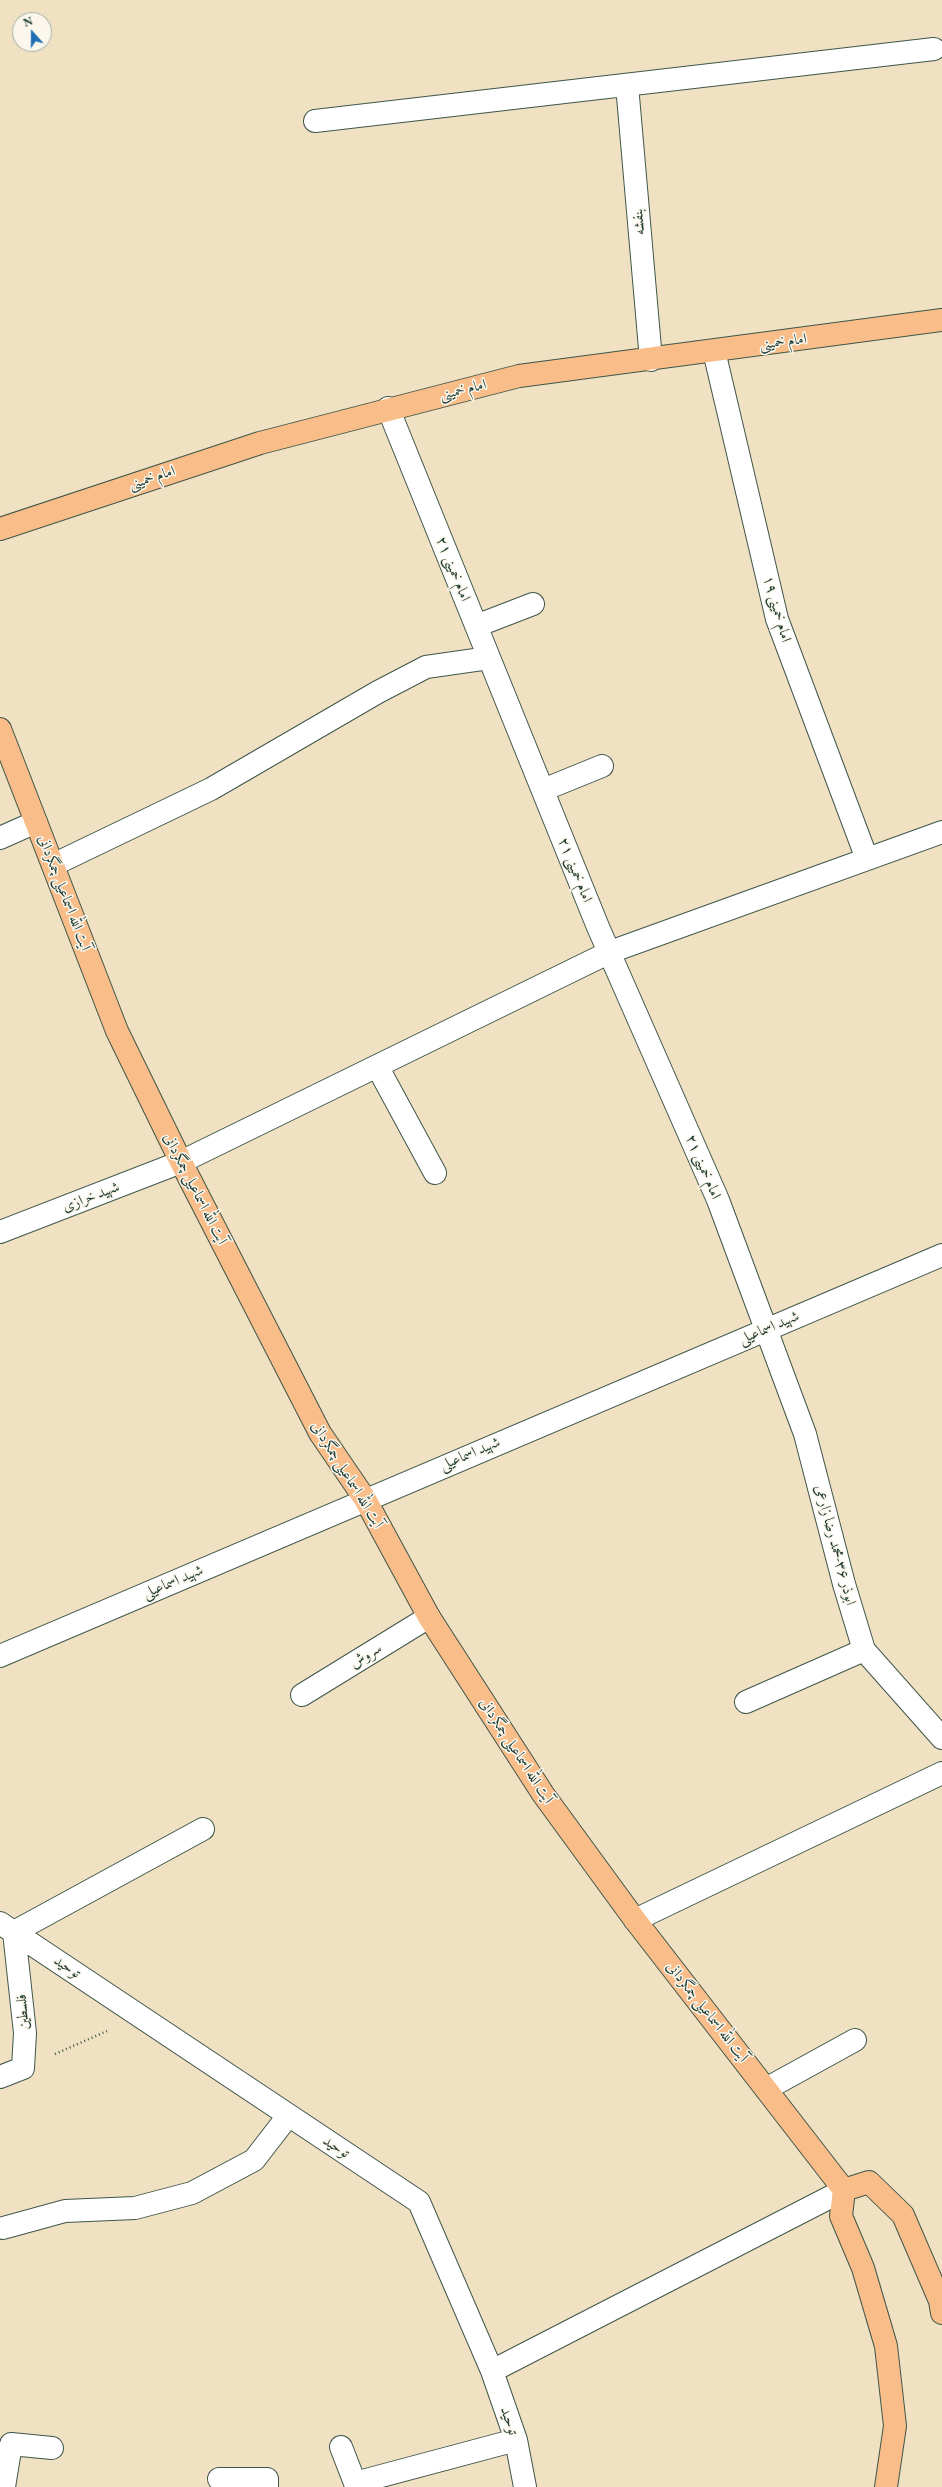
<!DOCTYPE html>
<html>
<head>
<meta charset="utf-8">
<style>
	body { margin:0 }
	#map { position:relative; width:942px; height:2487px; overflow:hidden; background:#f0e1c2; font-family:"EB Garamond",serif }
	canvas { display:block }
	.north { position:absolute; left:12px; top:12px; width:40px; height:40px; box-sizing:border-box; background:#fbf7ec; border:1px solid #a3ada2; border-radius:50%; rotate:339deg; font-size:11px; font-weight:700; line-height:16px; text-align:center; color:#1f3d34 }
	.north::after { content:''; display:block; margin:auto; width:14px; height:18px; background:#1f6fb2; clip-path:polygon(50% 0,100% 100%,50% 72%,0 100%) }
</style>
</head>
<body>
<div id="map">
<canvas width="942" height="2487"></canvas>
<div class="north">N</div>
</div>
<script>
const context = document.querySelector('canvas').getContext('2d');
context.lineJoin = 'round';
function stroke(path, color, width, dash) {
  context.strokeStyle = color;
  context.lineWidth = width;
  context.lineCap = dash ? 'butt' : 'round';
  context.setLineDash(dash || []);
  context.stroke(path);
}
function label(font, color, halo, rows, align = 'center') {
  context.font = font + ' "EB Garamond",Amiri,serif';
  context.lineWidth = 3;
  context.setLineDash([]);
  context.textBaseline = 'middle';
  context.strokeStyle = halo;
  context.fillStyle = color;
  for (const [text, x, y, turn = 0] of rows) {
    context.save();
    context.translate(x, y);
    context.rotate((+turn || 0) * Math.PI / 180);
    context.textAlign = isNaN(turn) ? turn : align;
    if (halo) context.strokeText(text, 0, 0);
    context.fillText(text, 0, 0);
    context.restore();
  }
}
const path = new Path2D(`
	M55,2054L107,2031`);
const minor = new Path2D(`
	M627,85L651,360
	M315,121L934,49
	M714,351L777,619L867,859
	M388,408L598,927L718,1200L805,1434L844,1584L864,1650L942,1738
	M476,626L533,604
	M543,790L602,766
	M0,838L36,822
	M53,865L211,789L378,692L426,667L489,658
	M377,1066L435,1173
	M0,1232L181,1162L610,952L942,832
	M0,1656L942,1255
	M302,1695L429,1617
	M746,1702L864,1650
	M635,1920L942,1773
	M0,1923L419,2202L492,2371L516,2440L525,2487
	M14,1932L203,1829
	M0,2077L23,2068L25,2033L14,1932
	M766,2089L855,2040
	M3,2228L65,2211L135,2208L192,2193L254,2160L288,2116
	M492,2371L844,2190
	M341,2447L355,2483L516,2440
	M219,2479H267V2487
	M4,2487L11,2444L52,2448`);
const major = new Path2D(`
	M0,529L260,443L519,376L942,320
	M0,729L117,1031L181,1162L320,1433L365,1499L429,1617L543,1794L635,1920L844,2190
	M844,2190L841,2216L863,2268L886,2346L895,2426L886,2487
	M844,2190L869,2182L903,2215L940,2301L942,2313`);
const streetNames = [
	["بنفشه",639,222,-95],
	["امام خمینی",783,342,-8],
	["امام خمینی",463,390,-14],
	["امام خمینی",152,478,-18],
	["امام خمینی ۲۱",453,569,68],
	["امام خمینی ۱۹",777,609,74],
	["امام خمینی ۲۱",575,870,68],
	["آیت الله اسماعیلی چمگردانی",64,893,69],
	["امام خمینی ۲۱",703,1167,67],
	["آیت الله اسماعیلی چمگردانی",195,1189,63],
	["شهید خرازی",91,1197,-21],
	["شهید اسماعیلی",769,1328,-23],
	["شهید اسماعیلی",470,1454,-23],
	["آیت الله اسماعیلی چمگردانی",347,1475,58],
	["ابوذر ۳۶-محمد رضا زارعی",835,1545,75],
	["شهید اسماعیلی",173,1582,-23],
	["سروش",366,1656,-32],
	["آیت الله اسماعیلی چمگردانی",516,1751,57],
	["توحید",67,1967,34],
	["فلسطین",23,2012,-95],
	["آیت الله اسماعیلی چمگردانی",707,2012,52],
	["توحید",336,2147,33],
	["توحید",509,2421,71]
];
stroke(minor, '#3e5649', 24);
stroke(major, '#3e5649', 24);
stroke(path, '#3e5649', 2.5, [1, 3]);
stroke(minor, '#fff', 22);
stroke(major, '#f8bd89', 22);
label('15px', '#1f3d34', '#fbf7ec', streetNames);
</script>
</body>
</html>
